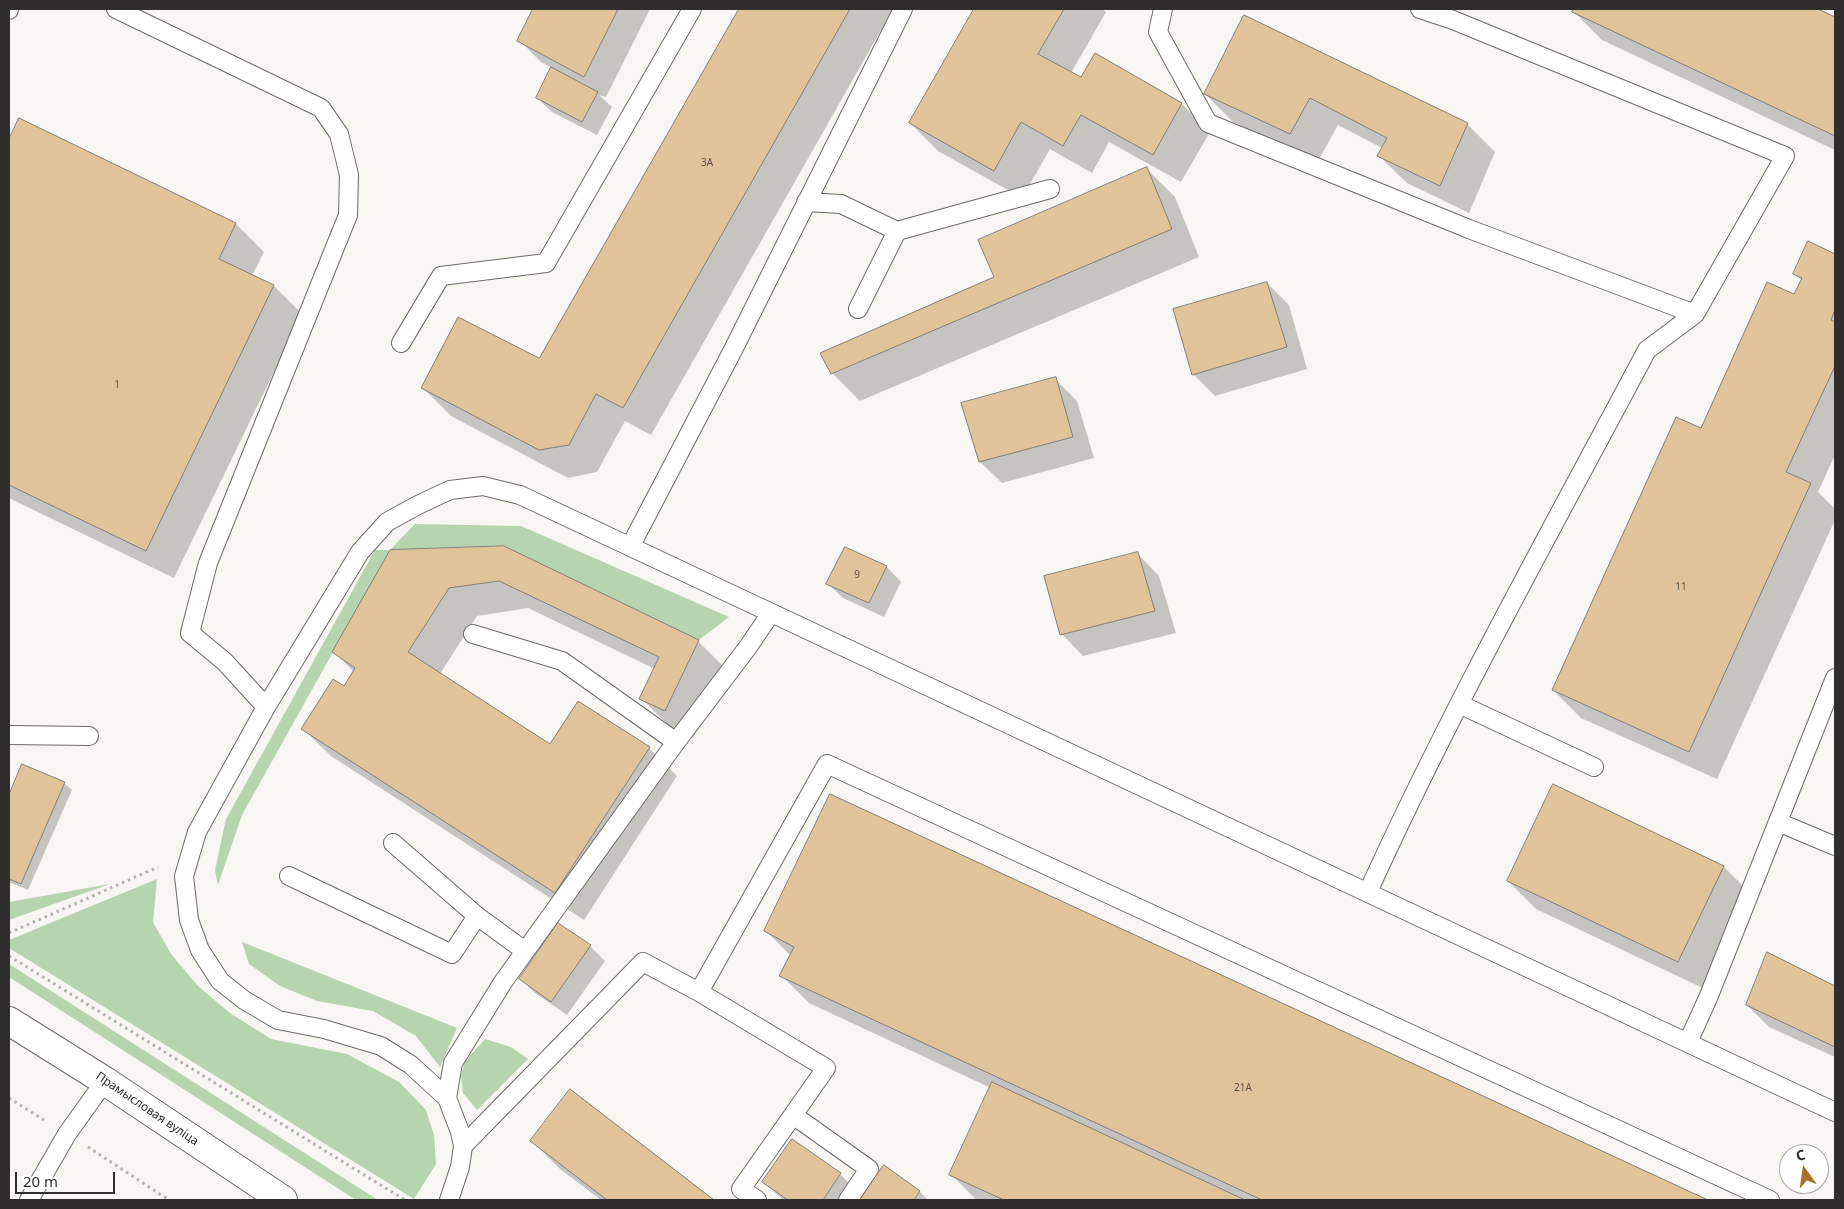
<!DOCTYPE html>
<html>
<head>
<meta charset="utf-8">
<style>
	body { margin:0 }
	#map { position:relative; width:1844px; height:1209px; overflow:hidden; background:#f8f6f2; font-family:"Noto Sans",sans-serif }
	canvas { display:block }
	.frame { position:absolute; inset:0; border:10px solid #2f2e2c; pointer-events:none }
	.north { position:absolute; left:1779px; top:1144px; width:50px; height:50px; box-sizing:border-box; background:#fff; border:1px solid #acabab; border-radius:50%; rotate:346deg; font-size:14px; font-weight:700; line-height:20px; text-align:center; color:#2f2e2c }
	.north::after { content:''; display:block; margin:auto; width:18px; height:22px; background:#a6712a; clip-path:polygon(50% 0,100% 100%,50% 72%,0 100%) }
	.scale { position:absolute; left:15px; top:1172px; width:100px; height:22px; box-sizing:border-box; border:2px solid #2f2e2c; border-top:0; padding-left:6px; font-size:15px; line-height:18px; white-space:nowrap; color:#2f2e2c; -webkit-text-stroke:4px #fff; paint-order:stroke }
</style>
</head>
<body>
<div id="map">
<canvas width="1844" height="1209"></canvas>
<div class="frame"></div>
<div class="north">С</div>
<div class="scale">20 m</div>
</div>
<script>
const context = document.querySelector('canvas').getContext('2d');
context.lineJoin = 'round';
function paint(path, color) {
  context.fillStyle = color;
  context.fill(path, 'evenodd');
}
function stroke(path, color, width, dash) {
  context.strokeStyle = color;
  context.lineWidth = width;
  context.lineCap = dash ? 'butt' : 'round';
  context.setLineDash(dash || []);
  context.stroke(path);
}
function label(font, color, halo, rows, align = 'center') {
  context.font = font + ' "Noto Sans",sans-serif';
  context.lineWidth = 4.5;
  context.setLineDash([]);
  context.textBaseline = 'middle';
  context.strokeStyle = halo;
  context.fillStyle = color;
  for (const [text, x, y, turn = 0] of rows) {
    context.save();
    context.translate(x, y);
    context.rotate((+turn || 0) * Math.PI / 180);
    context.textAlign = isNaN(turn) ? turn : align;
    if (halo) context.strokeText(text, 0, 0);
    context.fillText(text, 0, 0);
    context.restore();
  }
}
const green = new Path2D(`
	M415,524L521,526L729,617L699,640L504,546L390,550L242,815L218,885L215,870L226,819L375,550H390Z
	M157,879L153,922L171,954L198,986L230,1013L271,1039L347,1054L399,1082L426,1110L434,1135L436,1164L414,1199L9,948V940Z
	M110,884L9,920V902Z
	M242,942L457,1028L440,1067L416,1036L373,1011L317,1001L280,986L249,964Z
	M9,964L378,1200H356L9,977Z
	M485,1039L511,1047L528,1059L477,1110L463,1093L461,1077L465,1061Z`);
const shadow = new Path2D(`
	M535,9H650L606,97L599,95L612,107L597,135L552,112L537,98L552,68L541,62L519,40Z
	M741,9H893L651,435L625,421L597,472L568,478L451,416L423,388L540,359Z
	M975,9H1103L1106,12L1071,73L1081,79L1095,55L1182,104L1210,132L1181,182L1109,142L1092,173L1050,149L1022,198L938,151L910,123Z
	M1575,9H1814L1835,19V150L1602,40L1574,12Z
	M1244,16L1467,124L1495,152L1469,213L1407,183L1378,155L1382,148L1338,125L1318,161L1233,122L1205,94Z
	M19,120L236,224L264,252L252,276L274,286L302,314L174,578L9,498V142Z
	M1147,169L1175,197L1199,257L860,401L832,373L995,278Z
	M1808,243L1835,255V455L1818,492L1835,509V520L1717,779L1581,718L1553,690L1701,429L1795,296L1802,281L1794,273Z
	M1267,283L1289,305L1307,369L1215,396L1193,374Z
	M1055,379L1077,401L1094,458L1002,483L980,462Z
	M504,548L698,641L726,669L693,738L669,726L641,698L655,669L528,608L477,616L440,674L550,746L649,748L677,776L584,920L331,756L302,728L345,687L354,672L334,652Z
	M845,548L887,567L901,582L884,617L843,598L828,584Z
	M1138,554L1159,576L1176,633L1083,656L1062,634Z
	M23,766L64,783L72,790L28,890L9,882V799Z
	M831,795L1705,1200H976L951,1174L991,1088L809,1003L781,975L791,956L766,931Z
	M1724,867L1752,895L1707,990L1536,909L1508,881Z
	M559,924L590,946L605,961L567,1015L535,993L521,979Z
	M1768,953L1835,988V1057L1769,1027L1747,1005Z
	M571,1091L712,1200H601L560,1169L532,1141Z
	M792,1141L840,1174L855,1189L847,1200H783L764,1182Z
	M884,1167L920,1192L927,1199L925,1200H861Z`);
const building = new Path2D(`
	M533,9H618L584,77L517,41Z
	M739,9H850L623,408L596,394L569,445L539,450L421,388L458,317L539,358Z
	M974,9H1064L1038,54L1081,77L1095,53L1182,103L1153,155L1081,115L1063,146L1021,122L994,171L909,123Z
	M1574,9H1818L1835,17V136L1572,12Z
	M1244,15L1468,123L1440,186L1377,156L1387,138L1310,98L1290,134L1204,94Z
	M551,67L598,92L582,122L536,98Z
	M19,118L236,223L219,259L274,285L146,551L9,485V139Z
	M1147,167L1172,229L831,374L820,353L994,277L978,240Z
	M1808,241L1835,254V310L1831,320L1835,322V366L1786,472L1811,483L1689,752L1552,690L1676,417L1701,428L1767,282L1794,294L1802,278L1793,274Z
	M1267,282L1287,347L1192,375L1173,309Z
	M1056,377L1073,437L979,462L961,403Z
	M504,546L699,640L665,711L639,699L659,657L499,581L449,588L408,652L550,744L578,701L650,747L555,893L301,729L333,679L344,686L355,668L332,652L390,550Z
	M845,547L887,566L869,603L826,584Z
	M1138,552L1155,611L1060,635L1044,576Z
	M22,764L65,782L21,884L9,879V795Z
	M1553,784L1724,866L1678,962L1507,881Z
	M830,794L1708,1200H1262L779,976L794,947L764,931Z
	M558,923L591,945L551,1002L519,979Z
	M1767,952L1835,986V1047L1746,1005Z
	M992,1082L1243,1199V1200H1004L949,1175Z
	M570,1089L714,1200H607L530,1141Z
	M792,1139L841,1173L823,1200H788L762,1182Z
	M884,1165L920,1191L914,1200H859Z`);
const path = new Path2D(`
	M9,933L158,867
	M9,956L405,1200
	M9,1098L44,1120
	M88,1147L169,1200`);
const lane = new Path2D(`
	M116,9L321,108L339,134L349,175L348,215L208,563L190,633L225,662L266,707
	M1163,9L1158,32L1208,123L1469,229L1695,314
	M9,10V9
	M806,202L841,204L897,231L1050,189
	M858,309L897,231
	M401,343L441,276L546,263L692,9
	M630,547L733,350L903,9
	M473,634L562,661L676,742
	M1459,704L1594,767
	M9,735L89,736
	M1778,822L1835,846
	M393,843L477,916L525,951
	M289,876L452,954L477,916
	M1368,892C1452,707 1552,529 1647,350L1695,314L1785,156L1453,20L1420,9
	M699,992L826,1068L793,1115L869,1169L848,1200
	M1688,1042L1708,998L1835,678
	M447,1098L453,1063L503,982L676,742L748,647L771,613
	M463,1146L643,962L699,992L827,764L1770,1200
	M29,1200L67,1134L105,1081
	M449,1200L460,1167L463,1146L460,1132L447,1098L411,1065L381,1046L324,1029L278,1020L244,1000L220,981L200,950L189,920L184,876L197,832L266,707L360,552L387,522L418,505L450,490L483,486L520,495L1835,1112
	M757,1200L741,1189L793,1115`);
const secondary = new Path2D(`
	M9,1021L105,1081L283,1200`);
const numberNames = [
	["3А",707,163],
	["1",117,385],
	["9",857,575],
	["11",1681,587],
	["21А",1243,1088]
];
const streetNames = [
	["Прамысловая вуліца",147,1109,34]
];
paint(green, '#b6d4ad');
paint(shadow, '#0003');
paint(building, '#e1c399');
stroke(building, '#807e7b', 1);
stroke(lane, '#6d6b68', 20);
stroke(secondary, '#6d6b68', 30);
stroke(path, '#b2b0ad', 3, [2.5, 4]);
stroke(lane, '#fff', 18);
stroke(secondary, '#fff', 28);
label('10px', '#5c5347', null, numberNames);
label('12px', '#2f2e2c', '#fff', streetNames);
</script>
</body>
</html>
